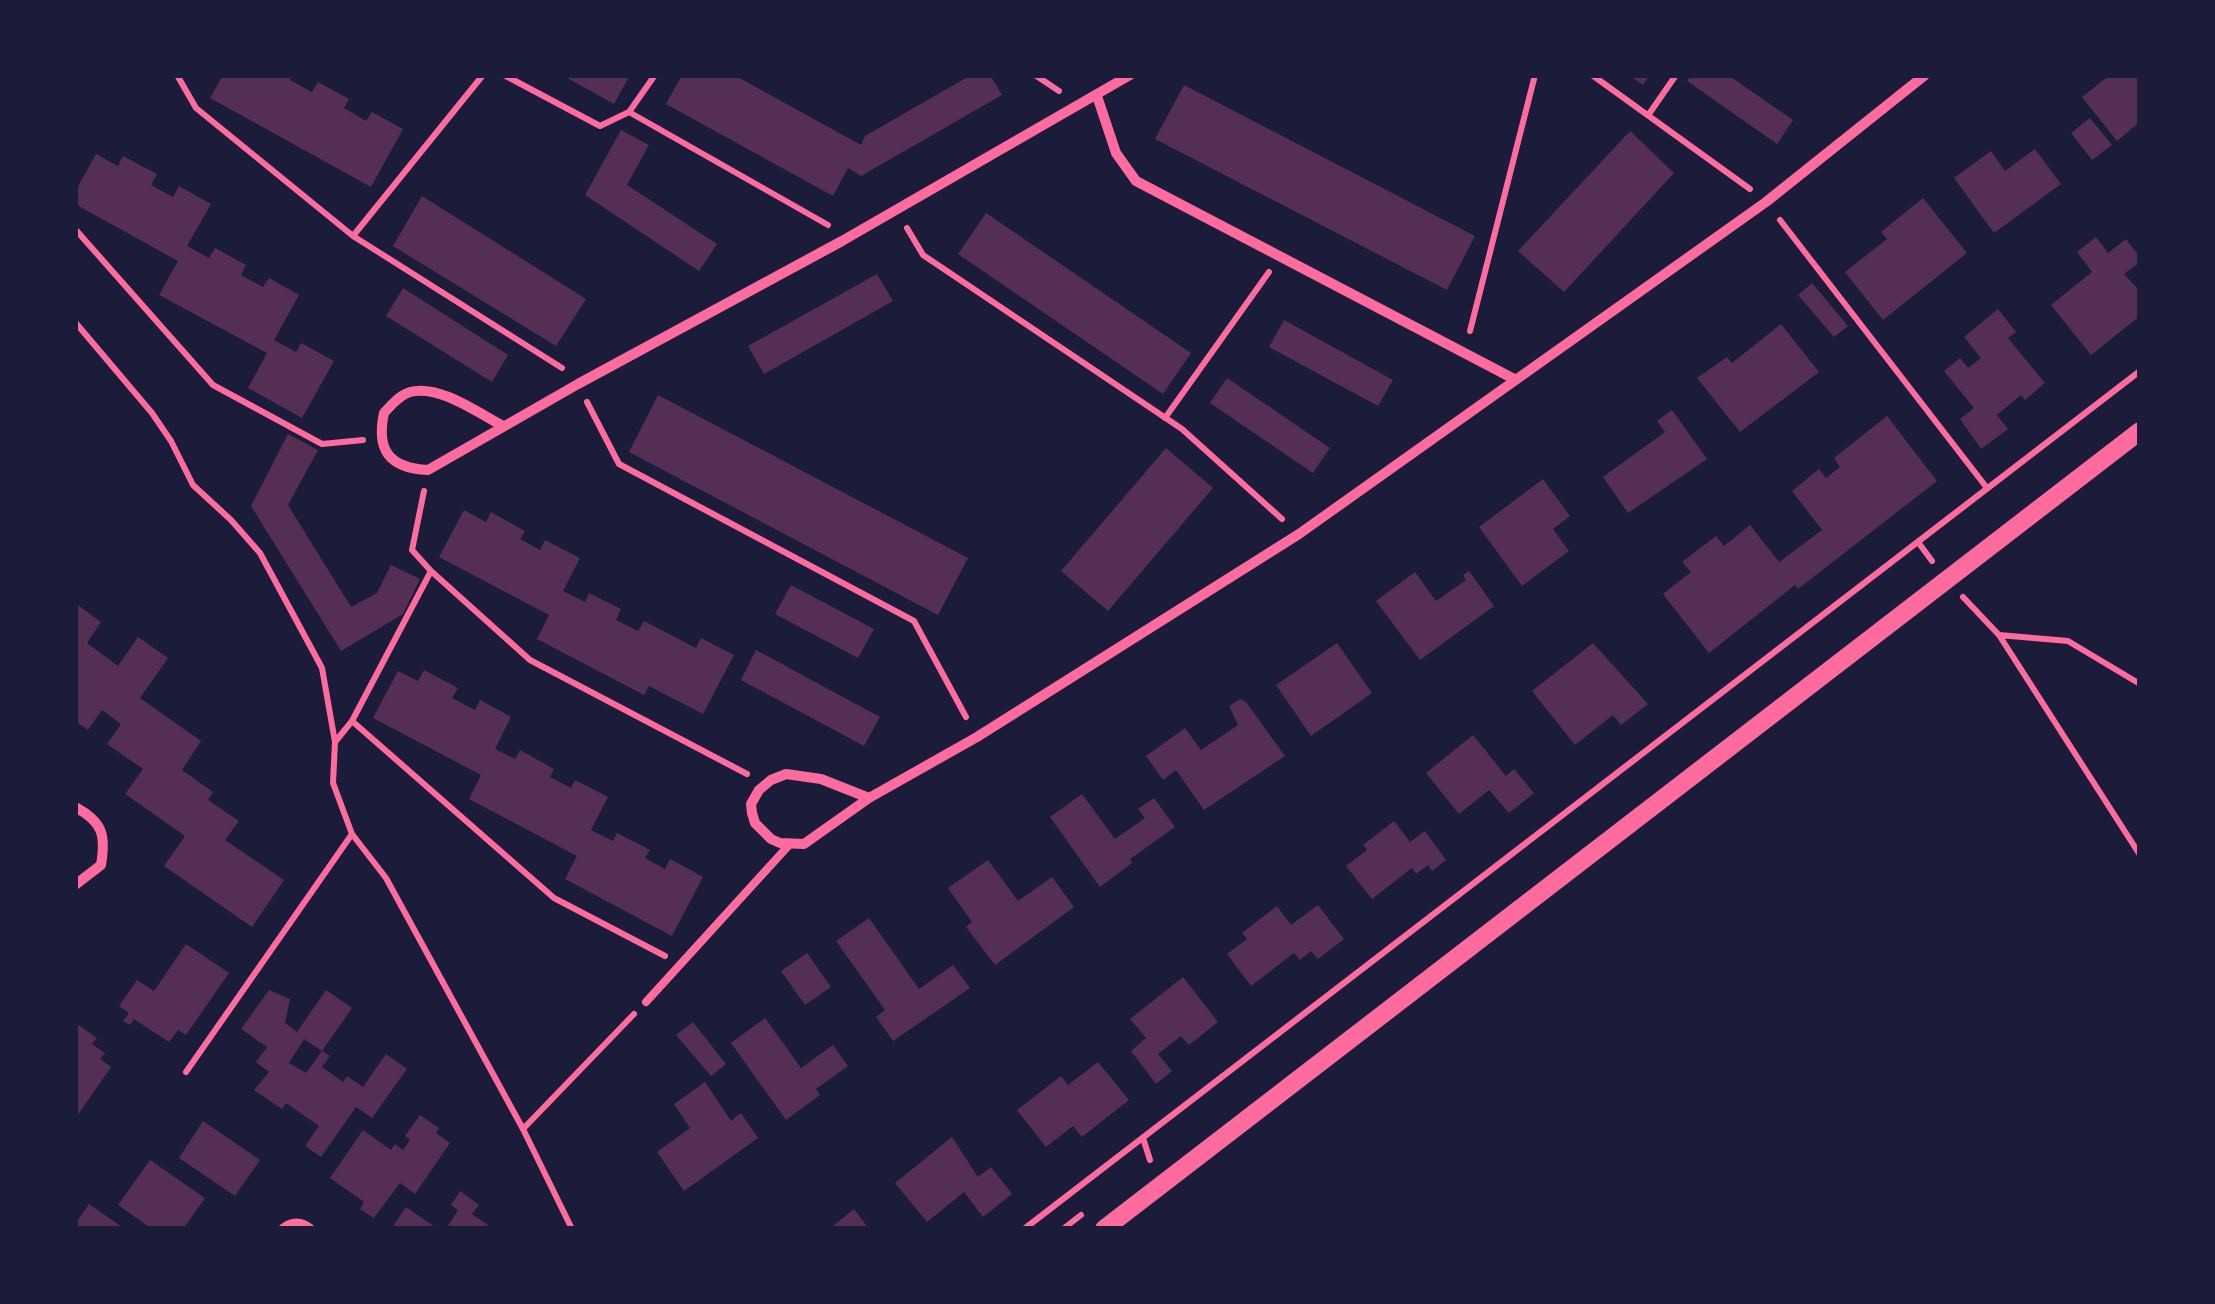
<!DOCTYPE html>
<html>
<head>
<meta charset="utf-8">
<style>
	body { margin:0 }
	#map { position:relative; width:2215px; height:1304px; overflow:hidden; background:#1b1b3a; font-family:Quicksand,sans-serif }
	canvas { display:block }
	.frame { position:absolute; inset:0; border:78px solid #1b1b3a; pointer-events:none }
</style>
</head>
<body>
<div id="map">
<canvas width="2215" height="1304"></canvas>
<div class="frame"></div>
</div>
<script>
const context = document.querySelector('canvas').getContext('2d');
context.lineJoin = 'round';
function paint(path, color) {
  context.fillStyle = color;
  context.fill(path, 'evenodd');
}
function stroke(path, color, width, dash) {
  context.strokeStyle = color;
  context.lineWidth = width;
  context.lineCap = dash ? 'butt' : 'round';
  context.setLineDash(dash || []);
  context.stroke(path);
}
const building = new Path2D(`
	M223,75H293L290,80L312,92L318,82L349,99L344,108L366,121L372,112L403,129L371,187L210,98Z
	M562,75H630L614,104Z
	M682,75H734L861,145L865,136L971,75H990L1002,95L861,176L848,168L833,196L666,104Z
	M1629,75H1650L1643,85Z
	M1691,75H1728L1793,120L1777,144L1687,81Z
	M2110,75H2140V122L2117,141L2082,97Z
	M1184,85L1475,236L1447,290L1155,139Z
	M2090,118L2112,145L2092,160L2071,133Z
	M621,130L649,145L627,185L717,244L699,271L585,195Z
	M1630,131L1674,173L1564,292L1518,251Z
	M2035,149L2061,184L1994,233L1954,178L1991,151L2005,171Z
	M96,154L118,166L123,156L157,174L151,185L173,197L179,186L211,204L187,246L209,258L215,248L246,265L241,275L263,287L269,278L299,295L274,340L296,352L301,343L334,361L302,418L248,388L267,353L159,295L178,261L75,204V192Z
	M422,196L586,299L556,346L393,246Z
	M1923,198L1967,253L1883,320L1845,272L1887,239L1881,232Z
	M986,213L1191,353L1163,394L958,254Z
	M2096,237L2108,253L2126,239L2140,257V262L2124,274L2137,288L2140,285V316L2091,355L2051,305L2092,272L2077,252Z
	M877,274L893,301L764,374L748,346Z
	M1812,283L1848,326L1834,337L1798,295Z
	M403,288L508,355L492,382L386,316Z
	M1998,309L2016,332L2008,338L2045,383L2025,400L2021,395L1997,415L2008,429L1981,449L1960,419L1974,408L1944,371L1960,358L1968,368L1981,358L1964,337Z
	M1284,320L1393,380L1378,406L1269,347Z
	M1781,324L1819,372L1740,432L1697,378L1727,357L1732,363Z
	M1227,378L1330,448L1313,473L1210,403Z
	M658,395L968,558L938,615L629,452Z
	M1672,410L1707,459L1628,513L1603,477L1665,432L1657,421Z
	M1887,416L1937,481L1798,589L1795,585L1709,653L1663,594L1691,572L1682,562L1716,536L1724,546L1750,525L1779,562L1822,530L1792,491L1819,469L1826,478L1840,467L1834,458Z
	M288,434L318,450L288,505L351,607L377,593L391,565L420,579L403,614L341,651L251,506Z
	M1166,448L1213,488L1108,611L1061,571Z
	M1543,479L1570,516L1553,529L1569,551L1522,586L1479,527Z
	M464,510L486,522L491,512L525,531L520,539L540,550L545,540L580,558L563,591L585,602L589,593L621,609L616,620L638,631L644,621L696,648L701,638L734,655L703,714L649,686L644,695L537,639L549,615L439,557Z
	M1469,571L1494,606L1420,660L1376,601L1415,572L1436,601L1466,580L1463,575Z
	M791,585L874,629L858,658L775,614Z
	M75,603L101,622L87,643L118,666L138,637L168,658L140,698L201,741L182,770L213,792L208,800L239,821L225,840L284,880L252,927L164,866L185,836L125,794L143,769L107,744L121,724L102,710L88,730L75,721Z
	M1337,643L1372,693L1311,736L1276,685Z
	M1593,643L1648,704L1621,725L1613,715L1575,745L1532,691Z
	M756,650L880,717L864,746L741,680Z
	M424,670L458,688L452,698L475,710L480,700L511,717L495,749L515,759L520,750L554,769L550,777L571,788L575,780L608,797L591,830L613,841L617,833L650,850L645,858L665,869L670,859L703,877L672,936L565,879L577,856L469,799L481,775L373,718L398,671L418,681Z
	M1240,699L1246,702L1285,756L1204,810L1176,770L1163,780L1146,756L1185,728L1201,750L1238,725L1229,706Z
	M1473,735L1506,776L1514,769L1534,793L1509,813L1489,790L1459,814L1426,773Z
	M1082,794L1115,839L1145,818L1138,809L1154,798L1175,827L1130,859L1132,863L1100,887L1050,817Z
	M1394,821L1410,842L1425,831L1446,860L1432,871L1428,865L1416,874L1412,868L1372,899L1346,866L1367,850L1363,845Z
	M988,860L1018,901L1052,877L1074,907L995,965L966,927L972,922L948,888Z
	M1318,905L1344,939L1318,959L1311,951L1300,960L1294,953L1251,986L1227,954L1247,939L1242,933L1277,906L1291,925Z
	M869,918L919,989L953,965L970,988L893,1041L876,1017L885,1010L836,941Z
	M186,944L229,973L186,1035L178,1030L169,1042L134,1019L130,1025L123,1021L129,1013L119,1006L137,980L154,991Z
	M807,953L831,987L805,1005L781,971Z
	M1183,977L1218,1022L1189,1045L1181,1036L1158,1054L1172,1071L1156,1084L1131,1051L1146,1038L1130,1019Z
	M269,990L290,999L285,1023L297,1032L326,990L352,1008L322,1051L304,1039L289,1063L306,1073L322,1051L330,1056L322,1067L343,1082L347,1076L363,1087L386,1054L407,1069L372,1118L356,1107L321,1157L305,1146L319,1126L286,1103L282,1109L254,1090L269,1072L256,1062L267,1047L241,1029Z
	M765,1018L801,1068L833,1045L848,1066L816,1089L820,1095L786,1120L731,1043Z
	M693,1022L726,1064L711,1076L676,1035Z
	M77,1024L97,1038L92,1044L105,1053L100,1059L111,1067L75,1119Z
	M1098,1062L1129,1100L1082,1137L1073,1126L1046,1147L1017,1110L1061,1076L1068,1085Z
	M705,1082L731,1121L741,1113L758,1138L684,1191L657,1152L690,1128L674,1104Z
	M420,1115L439,1128L436,1133L450,1143L415,1194L400,1183L374,1218L360,1209L364,1202L330,1178L363,1130L391,1150L395,1144L403,1150L410,1140L405,1136Z
	M203,1121L260,1160L235,1196L179,1158Z
	M952,1137L978,1177L991,1167L1012,1194L983,1217L964,1192L927,1222L895,1183Z
	M150,1160L205,1198L183,1229H152L118,1205Z
	M460,1191L479,1205L472,1214L488,1225L486,1229H446L458,1210L451,1205Z
	M89,1204L125,1229H75V1224Z
	M406,1207L438,1229H391Z
	M854,1209L869,1229H829Z`);
const path = new Path2D(`
	M177,75L196,108L353,236L562,368
	M504,75L600,126L629,112L655,75
	M1035,75L1059,91
	M1592,75L1750,189
	M629,112L828,225
	M1649,114L1676,75
	M1780,220L1987,488
	M907,228L923,255L1182,429L1282,519
	M75,229L213,385L322,444L363,440
	M353,236L483,75
	M75,322L152,413L171,441L193,485L231,520L260,553L322,668L335,742L333,783L352,834L386,878L523,1129L572,1229
	M1470,331L1535,75
	M587,402L619,464L914,621L966,717
	M1165,418L1269,272
	M1918,542L1932,561
	M431,571L530,660L747,774
	M1963,597L1999,635L2140,855
	M1999,635L2068,641L2140,684
	M352,721L554,898L665,956
	M335,742L352,721L431,571L412,550L424,491
	M186,1072L352,834
	M523,1129L634,1014
	M1143,1138L1150,1160
	M1024,1229L2140,371
	M1063,1229L1081,1215`);
const service = new Path2D(`
	M646,1002L790,844`);
const minor = new Path2D(`
	M1097,96L1116,153L1136,181L1516,380
	M503,426C478,413 439,384 410,392C400,395 391,405 384,413C376,450 389,468 428,470L578,384L842,241L1130,75
	M869,798L821,779L786,774L771,780L759,790L751,804L752,813L755,823L771,839L780,843L804,844L869,798L977,737L1299,534L1766,202L1925,75
	M75,807C103,822 106,835 101,865L75,885
	M283,1229C292,1222 301,1222 310,1229`);
const tertiary = new Path2D(`
	M1104,1229L2140,431`);
paint(building, '#542f53');
stroke(path, '#ff6b9d', 6);
stroke(service, '#ff6b9d', 8);
stroke(minor, '#ff6b9d', 10);
stroke(tertiary, '#ff6b9d', 18);
</script>
</body>
</html>
